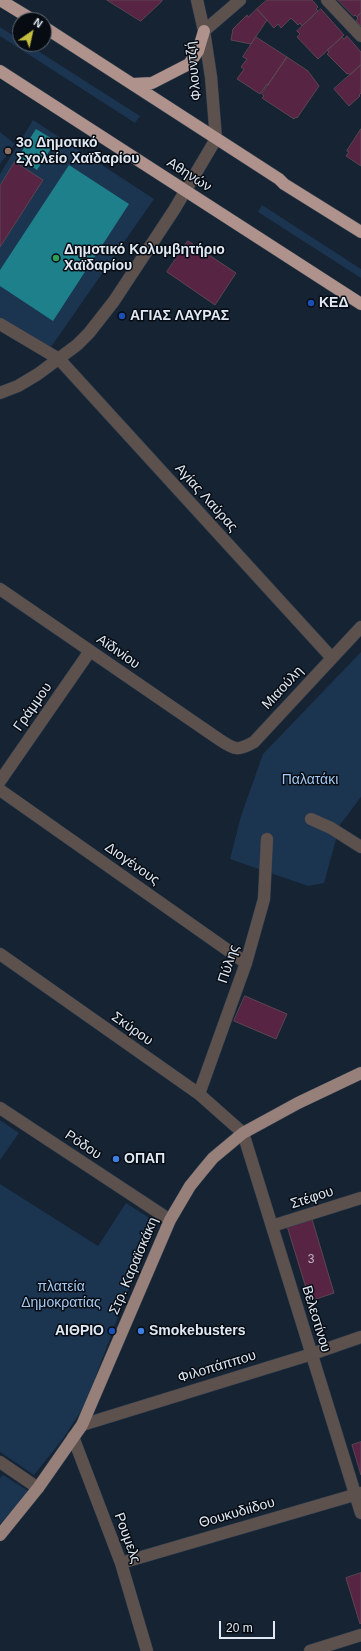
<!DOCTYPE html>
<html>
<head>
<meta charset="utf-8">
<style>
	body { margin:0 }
	#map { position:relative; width:361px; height:1651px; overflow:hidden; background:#152333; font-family:Arial,sans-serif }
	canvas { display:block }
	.north { position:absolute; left:12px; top:12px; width:40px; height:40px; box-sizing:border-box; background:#070c13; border:1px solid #5d646d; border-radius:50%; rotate:34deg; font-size:11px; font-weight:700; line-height:16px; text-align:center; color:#dfe8f3 }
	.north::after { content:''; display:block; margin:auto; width:14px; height:18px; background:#c4bd3e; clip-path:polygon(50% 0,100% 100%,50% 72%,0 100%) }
	.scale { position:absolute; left:219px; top:1621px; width:56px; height:18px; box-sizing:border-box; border:2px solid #dfe8f3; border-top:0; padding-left:5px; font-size:12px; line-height:14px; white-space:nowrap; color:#dfe8f3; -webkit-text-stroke:3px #070c13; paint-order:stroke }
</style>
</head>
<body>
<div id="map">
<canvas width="361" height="1651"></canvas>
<div class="north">N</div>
<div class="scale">20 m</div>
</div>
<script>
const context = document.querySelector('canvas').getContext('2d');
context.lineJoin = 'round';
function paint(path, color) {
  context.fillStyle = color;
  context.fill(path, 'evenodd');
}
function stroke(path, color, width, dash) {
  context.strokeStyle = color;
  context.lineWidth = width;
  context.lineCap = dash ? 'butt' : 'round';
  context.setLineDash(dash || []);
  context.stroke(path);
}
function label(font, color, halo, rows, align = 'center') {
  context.font = font + ' Arial,sans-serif';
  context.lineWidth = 3;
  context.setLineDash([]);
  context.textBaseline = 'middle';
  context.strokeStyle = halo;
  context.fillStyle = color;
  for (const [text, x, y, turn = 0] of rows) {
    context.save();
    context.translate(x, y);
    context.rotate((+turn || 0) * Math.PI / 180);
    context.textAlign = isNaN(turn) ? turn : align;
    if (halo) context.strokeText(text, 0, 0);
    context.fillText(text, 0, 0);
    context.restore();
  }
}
const green = new Path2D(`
	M0,27L20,40V44H27L140,116L135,123L0,36Z
	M33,120L154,199L51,347L0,317V174Z
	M0,132L15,144L0,164Z
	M262,205L361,269V278L258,212Z
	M361,652V797L340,825L324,883L308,886L230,859L241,816L263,754Z
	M0,1120L19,1133L0,1160Z
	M0,1184L98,1246L126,1203L154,1221L85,1405L62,1440L34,1475L0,1452Z
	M3,1475L30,1492L0,1524V1478Z`);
const water = new Path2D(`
	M36,129L56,141L37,170L18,157Z
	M69,165L129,204L53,321L0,286V270Z`);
const building = new Path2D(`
	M107,0H162V1L141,21Z
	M267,0H312L318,7L316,9L318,11L302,26L300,23L298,25L291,18L281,28L278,24L274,28L257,9Z
	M338,0H361V13L357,17L355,15L354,16Z
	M257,9L267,20L251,44L231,40L233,29L247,15L248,17Z
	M321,9L344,35L318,59L297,37L300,34L297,31Z
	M361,13V26L356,21L358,18L357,17Z
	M347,36L361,52V65L350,75L348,73L347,74L327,54L329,52L327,50L342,37L344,39Z
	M256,37L287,57L268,85L267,84L260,94L237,79L244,69L241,67L247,59L243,57Z
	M287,57L308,71L319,86L297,118L296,117L294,119L262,98L264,96L262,94Z
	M361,65V93L359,95L360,96L349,106L334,89Z
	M361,129V166L346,156L349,152L347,151Z
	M15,162L43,180L0,247V186Z
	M188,241L236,273L215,305L167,272Z
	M245,996L287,1014L276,1039L234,1021Z
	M312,1219L334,1293L310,1301L287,1226Z
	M361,1442V1475L352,1445Z
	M361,1573V1623L360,1624L346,1578Z`);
const minor = new Path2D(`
	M327,0L361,36
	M204,31L240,0
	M0,324L59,359L332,658
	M0,393L18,386L38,374L77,345L89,333L114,301L174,210L216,139L211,77L204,31L197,0
	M0,589L220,740C235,750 238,751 254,742L361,627
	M0,781L90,651
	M0,790L246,963
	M311,819L331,828L361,847
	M0,954L199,1094L243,1133L361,1513
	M199,1094L246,963L264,899L267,839
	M0,1108L170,1220
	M272,1226L361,1198
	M82,1425L312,1354L361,1337
	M73,1437L121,1563L147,1651
	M0,1462L38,1488
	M121,1563L361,1493
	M310,1651L361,1635`);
const major = new Path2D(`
	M0,1535L38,1488L82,1425L170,1220L190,1186L203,1170L213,1158L243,1133L298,1103L361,1073`);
const highway = new Path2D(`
	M0,0L33,20
	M44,27L279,179L284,184L361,232
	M0,71L361,304
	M133,84L152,83L189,64L198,51L204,31`);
const markers = [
	[8,151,4,"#8d6e63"],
	[56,258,4,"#2e9e5b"],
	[311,303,4,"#1a4fb4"],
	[122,316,4,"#1a4fb4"],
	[116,1159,4,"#3f7fe0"],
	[112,1331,4,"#1a4fb4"],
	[141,1331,4,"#3f7fe0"]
];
const numberNames = [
	["3",311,1260]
];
const streetNames = [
	["Φλουντζή",194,71,-96],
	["Αθηνών",189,175,33],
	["Αγίας Λαύρας",206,498,48],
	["Αϊδινίου",118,652,35],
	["Μιαούλη",283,688,-47],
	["Γράμμου",33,707,-55],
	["Διογένους",132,864,35],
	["Πύλης",229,964,-72],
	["Σκύρου",132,1029,35],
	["Ρόδου",83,1145,34],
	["Στέφου",312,1198,-18],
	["Στρ. Καραϊσκάκη",134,1266,-67],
	["Βελεστίνου",316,1319,73],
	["Φιλοπάππου",217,1367,-17],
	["Θουκυδιίδου",237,1513,-16],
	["Ρουμελς",127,1538,70]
];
const poiNames = [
	["3ο Δημοτικό",16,143],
	["Σχολείο Χαϊδαρίου",16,159],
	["Δημοτικό Κολυμβητήριο",64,250],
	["Χαϊδαρίου",64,266],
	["ΚΕΔ",319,303],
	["ΑΓΙΑΣ ΛΑΥΡΑΣ",130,316],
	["ΟΠΑΠ",124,1159],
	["ΑΙΘΡΙΟ",104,1331,"right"],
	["Smokebusters",149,1331]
];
const parkNames = [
	["Παλατάκι",310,780],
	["πλατεία",61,1287],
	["Δημοκρατίας",61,1303]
];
paint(green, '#1b3450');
paint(water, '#1e808b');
paint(building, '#582444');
stroke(building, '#5b4551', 1);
stroke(minor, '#313f4e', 13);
stroke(major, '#313f4e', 13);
stroke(highway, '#313f4e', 13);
stroke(minor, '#5d514e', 12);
stroke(major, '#97807a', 12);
stroke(highway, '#ae928b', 12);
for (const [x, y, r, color] of markers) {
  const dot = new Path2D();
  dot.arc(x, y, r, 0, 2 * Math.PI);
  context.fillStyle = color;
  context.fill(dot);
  stroke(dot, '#070c13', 1.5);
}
label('12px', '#bdb7c7', null, numberNames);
label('14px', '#dfe8f3', '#070c13', streetNames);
label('bold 14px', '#dfe8f3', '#070c13', poiNames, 'left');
label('14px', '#a5c9f2', '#070c13', parkNames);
</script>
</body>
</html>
